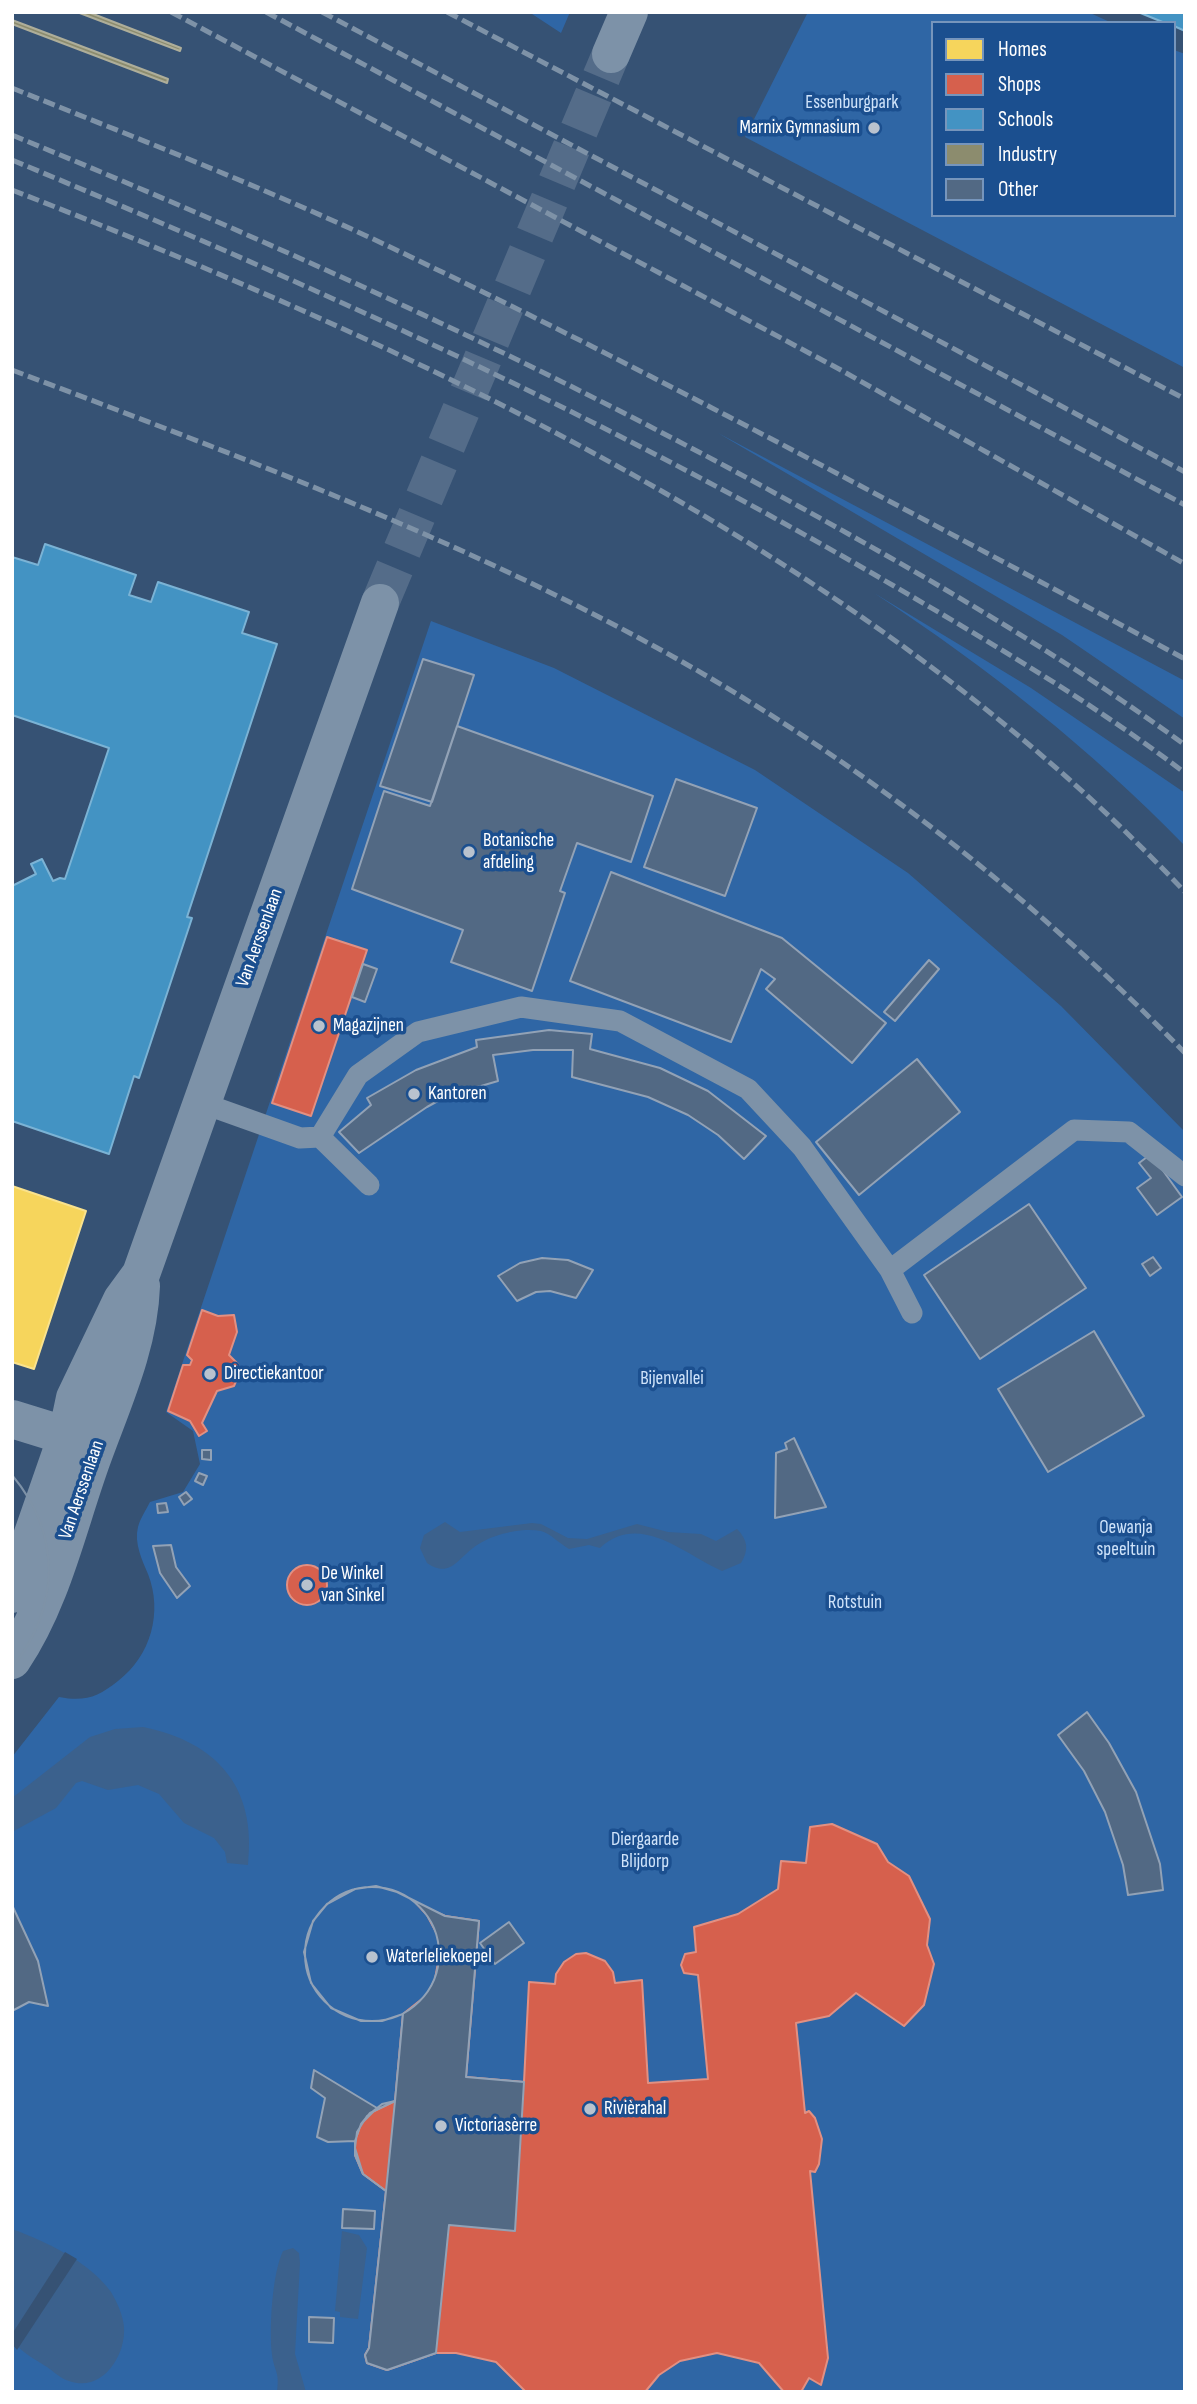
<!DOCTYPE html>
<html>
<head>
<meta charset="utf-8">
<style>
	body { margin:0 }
	#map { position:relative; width:1197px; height:2404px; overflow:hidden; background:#365274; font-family:"Sofia Sans Condensed",sans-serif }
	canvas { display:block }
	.frame { position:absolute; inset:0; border:14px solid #fff; pointer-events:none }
	.legend { position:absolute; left:931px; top:21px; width:245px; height:196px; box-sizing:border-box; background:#1b4f8f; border:2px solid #7695bc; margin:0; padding:9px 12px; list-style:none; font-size:21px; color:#fff }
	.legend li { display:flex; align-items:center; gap:14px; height:35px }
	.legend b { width:35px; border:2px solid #7695bc }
</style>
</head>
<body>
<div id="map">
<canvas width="1197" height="2404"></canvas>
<div class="frame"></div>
<ul class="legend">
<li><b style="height:19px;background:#f6d55c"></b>Homes</li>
<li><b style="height:19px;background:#d6604d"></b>Shops</li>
<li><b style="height:19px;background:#4393c3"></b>Schools</li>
<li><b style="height:19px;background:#8c8c6e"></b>Industry</li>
<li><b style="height:19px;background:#526984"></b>Other</li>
</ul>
</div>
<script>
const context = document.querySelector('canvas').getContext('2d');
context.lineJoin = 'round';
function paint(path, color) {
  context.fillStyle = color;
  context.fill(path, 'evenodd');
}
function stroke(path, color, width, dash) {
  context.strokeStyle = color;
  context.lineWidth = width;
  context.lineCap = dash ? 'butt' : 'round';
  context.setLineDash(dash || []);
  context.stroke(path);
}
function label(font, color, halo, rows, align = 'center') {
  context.font = font + ' "Sofia Sans Condensed",sans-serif';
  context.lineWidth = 7;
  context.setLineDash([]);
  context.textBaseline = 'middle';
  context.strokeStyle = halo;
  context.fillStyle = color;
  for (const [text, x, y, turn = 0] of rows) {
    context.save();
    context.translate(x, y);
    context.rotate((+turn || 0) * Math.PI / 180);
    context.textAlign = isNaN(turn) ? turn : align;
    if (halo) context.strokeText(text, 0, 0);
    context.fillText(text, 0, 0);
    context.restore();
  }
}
const green = new Path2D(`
	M529,12H570L561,33Z
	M808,12H1088L1112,23H933V215H1174V50L1185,54V368L745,137Z
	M718,433L1185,681V719L1062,635Z
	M874,593L1031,688L1185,793V846C1090,748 988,668 874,593Z
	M431,621L554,668L755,770L908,873L1061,1006L1185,1132V2392H12V1757L59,1697C85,1702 98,1697 118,1681C151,1656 163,1612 148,1574C142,1560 134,1543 138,1527C140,1519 146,1510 150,1502L183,1492L200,1464L193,1431L166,1412Z`);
const water = new Path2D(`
	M445,1522L460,1532L532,1523L541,1524L568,1538L587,1539L637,1524L668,1532L701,1534L716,1541L737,1529C748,1540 749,1550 741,1563L722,1571C685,1555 640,1511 600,1548L589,1545L569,1549C560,1544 550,1533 541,1531C521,1527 489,1535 473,1548C456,1561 449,1578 427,1563L420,1548L424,1535Z
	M143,1727C217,1742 257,1787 248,1865L227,1863L225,1852L214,1838L184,1823L159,1794L138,1785L108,1790L82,1781L76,1783L56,1808L12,1832V1798L90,1737L115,1729Z
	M12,2229C45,2241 90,2262 111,2292C117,2302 123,2315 124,2327C126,2356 102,2393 69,2381C61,2379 53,2371 47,2367C34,2359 22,2352 12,2341Z
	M342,2231L359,2235L367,2248L358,2319L340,2317V2312L335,2311Z
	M293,2248L299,2253L300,2263L295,2354L306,2392H277C280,2371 274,2371 272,2355C269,2329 272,2274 283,2251Z`);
const pier = new Path2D(`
	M65,2252L77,2259L17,2350L12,2344V2334Z`);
const homes = new Path2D(`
	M12,1186L86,1211L34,1369L12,1362Z`);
const shops = new Path2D(`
	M327,937L367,950L311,1116L272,1103Z
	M202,1310L218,1316L234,1315L237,1332L229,1355L238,1364L240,1372L234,1386L217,1391L202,1423L207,1431L199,1436L190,1421L168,1411L183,1365H190L192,1360L187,1355Z
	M287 1585a20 20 0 1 1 40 0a20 20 0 1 1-40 0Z
	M832,1824L877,1844L888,1862L909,1876L930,1919L927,1945L934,1964L924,2005L904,2026L856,1993L829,2016L796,2023L805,2113L809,2111L815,2118L822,2139L819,2164L815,2172L810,2171L828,2358L821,2385L809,2378L801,2392H784L759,2363L717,2353L680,2361L659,2375L645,2392H526L496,2362L456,2353H436L387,2370L367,2363L365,2355L369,2348L386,2191L363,2174L355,2155V2141L361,2124L370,2113L395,2101L403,2014L427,1995L435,1979L440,1952L438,1936L427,1915L416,1903L445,1916L479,1921L466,2077L524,2082L529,1982L555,1984L556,1974L564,1962L576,1954L586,1953L605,1961L613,1972L615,1983L642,1980L648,2083L708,2079L698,1975L684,1973L681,1965L685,1954L696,1952L694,1927L738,1914L778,1889L781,1861L806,1863L810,1827Z`);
const schools = new Path2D(`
	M1138,12H1185V31L1174,26V23H1165Z
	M45,544L136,575L129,595L151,602L158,582L249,612L242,633L277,644L187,917L192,918L139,1078L134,1076L109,1154L12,1121V886L36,874L31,864L42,859L53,881L60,878L65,879L109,748L12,715V557L38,565Z`);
const industry = new Path2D(`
	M77,12H88L181,48L180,51Z
	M12,20L168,79L167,83L12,24Z`);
const building = new Path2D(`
	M423,659L474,675L432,802L380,786Z
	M457,726L653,796L631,862L577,843L560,891L565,893L532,991L451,962L463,930L352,889L384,791L430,806Z
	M676,779L757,808L725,896L644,867Z
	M611,872L782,938L886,1023L852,1063L766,989L775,979L761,969L731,1042L570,981Z
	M929,960L939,969L895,1021L884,1012Z
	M363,964L377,969L365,1002L352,997Z
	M549,1030L592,1034L590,1049L660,1068L708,1091L766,1136L744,1159L718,1135L688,1115L648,1097L572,1077L573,1050H533L493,1055L498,1081L447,1096L427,1107L359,1153L339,1132L371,1105L367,1098L416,1070L477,1047L476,1040Z
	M917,1059L960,1112L859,1195L816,1142Z
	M1151,1154L1182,1197L1157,1215L1137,1188L1151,1178L1139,1163Z
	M1029,1204L1086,1288L980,1359L924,1275Z
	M1153,1257L1161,1268L1150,1276L1142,1264Z
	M542,1258L568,1260L593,1270L576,1298L550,1291L536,1292L517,1301L498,1276L520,1263Z
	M1094,1331L1144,1416L1048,1472L998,1389Z
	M794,1438L826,1507L775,1518L776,1453L787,1449L785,1443Z
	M202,1450H211V1460L202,1459Z
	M199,1473L207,1476L203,1485L195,1481Z
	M186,1492L192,1499L184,1505L179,1497Z
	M166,1503L168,1512L158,1513L157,1504Z
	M171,1545L176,1567L190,1586L177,1598L160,1573L153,1546Z
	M1087,1712L1109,1743L1136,1792L1160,1864L1163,1890L1128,1895L1123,1865L1105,1812L1084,1771L1058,1735Z
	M376,1886L397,1892L445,1916L479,1921L466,2077L524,2082L515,2231L449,2225L436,2353L387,2370L367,2363L365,2355L369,2348L386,2191L363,2174L355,2148L357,2132L367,2116L382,2104L395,2101L403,2014L382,2021H361L331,2008L311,1983L304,1952L313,1921L327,1904L355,1889Z
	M305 1954a67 67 0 1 1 134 0a67 67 0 1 1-134 0Z
	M12,1905L38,1961L48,2006L29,2002L12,2011Z
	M509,1922L524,1943L495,1964L480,1943Z
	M314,2070L377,2108L361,2124L355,2141L328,2142L317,2137L325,2098L311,2088Z
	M395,2101L386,2191L363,2174L355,2155V2141L361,2124L370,2113Z
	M343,2209L375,2211L374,2229L342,2228Z
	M309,2317L334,2318L333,2343L309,2342Z`);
const tertiaryTunnel = new Path2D(`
	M380,603L611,54`);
const service = new Path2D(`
	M202,1103L300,1138L320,1137
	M369,1185L320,1137L358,1075L418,1032L521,1007L620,1021L748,1089L802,1147L890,1270L1074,1130L1129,1132L1185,1176
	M890,1270L912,1313`);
const tertiary = new Path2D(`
	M611,54L629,12
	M12,1419L67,1436L87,1451
	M12,1594L67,1436L75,1398L122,1300L141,1274L380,603
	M12,1660C53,1599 68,1524 93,1456C113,1401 139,1345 141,1286`);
const tram = new Path2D(`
	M12,1475C62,1535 60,1607 12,1668`);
const rail = new Path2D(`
	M171,12L839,369L1185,564
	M266,12L1185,505
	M322,12L1185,472
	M447,12L1185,399
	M12,88C146,142 281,194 411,257C673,383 928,522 1185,659
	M12,135C282,246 545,365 800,507C932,580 1063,656 1185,745
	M12,160C315,286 610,419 894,586C993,644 1093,703 1185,773
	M12,190C430,353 874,561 1185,892
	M12,370C225,451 438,530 639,638C842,747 1024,888 1185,1053`);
const markers = [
	[874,128,7,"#b9c2ce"],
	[469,852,7,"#b9c2ce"],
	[319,1026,7,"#b9c2ce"],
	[414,1094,7,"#b9c2ce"],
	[210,1374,7,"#b9c2ce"],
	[307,1585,7,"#b9c2ce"],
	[372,1957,7,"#b9c2ce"],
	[590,2109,7,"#b9c2ce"],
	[441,2126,7,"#b9c2ce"]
];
const parkNames = [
	["Essenburgpark",852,103],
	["Bijenvallei",672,1379],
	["Oewanja",1126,1528],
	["speeltuin",1126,1550],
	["Rotstuin",855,1603],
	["Diergaarde",645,1840],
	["Blijdorp",645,1862]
];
const poiNames = [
	["Marnix Gymnasium",860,128,"right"],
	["Botanische",483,841],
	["afdeling",483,863],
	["Magazijnen",333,1026],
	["Kantoren",428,1094],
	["Directiekantoor",224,1374],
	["De Winkel",321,1574],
	["van Sinkel",321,1596],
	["Waterleliekoepel",386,1957],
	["Rivièrahal",604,2109],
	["Victoriasèrre",455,2126]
];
const streetNames = [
	["Van Aerssenlaan",260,938,-70],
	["Van Aerssenlaan",82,1490,-71]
];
paint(green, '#2f66a5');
paint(water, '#3b618d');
paint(pier, '#365274');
paint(homes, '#f6d55c');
stroke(homes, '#f9e28d', 2);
paint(shops, '#d6604d');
stroke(shops, '#e29082', 2);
paint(schools, '#4393c3');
stroke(schools, '#7bb3d5', 2);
paint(industry, '#8c8c6e');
stroke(industry, '#aeae9a', 2);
paint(building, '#526984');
stroke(building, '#92a2b6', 2);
stroke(tertiaryTunnel, '#546c89', 38, [38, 19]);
stroke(service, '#7d92a8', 21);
stroke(tertiary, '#7d92a8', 38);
stroke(tram, '#7e92a7', 2);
stroke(rail, '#7e92a7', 5, [12, 5]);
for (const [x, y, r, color] of markers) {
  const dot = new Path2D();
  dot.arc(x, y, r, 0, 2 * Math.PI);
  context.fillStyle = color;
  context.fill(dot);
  stroke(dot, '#1b4f8f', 2.5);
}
label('19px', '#cfe3fa', '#1b4f8f', parkNames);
label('19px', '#fff', '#1b4f8f', poiNames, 'left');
label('19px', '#fff', '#1b4f8f', streetNames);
</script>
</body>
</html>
